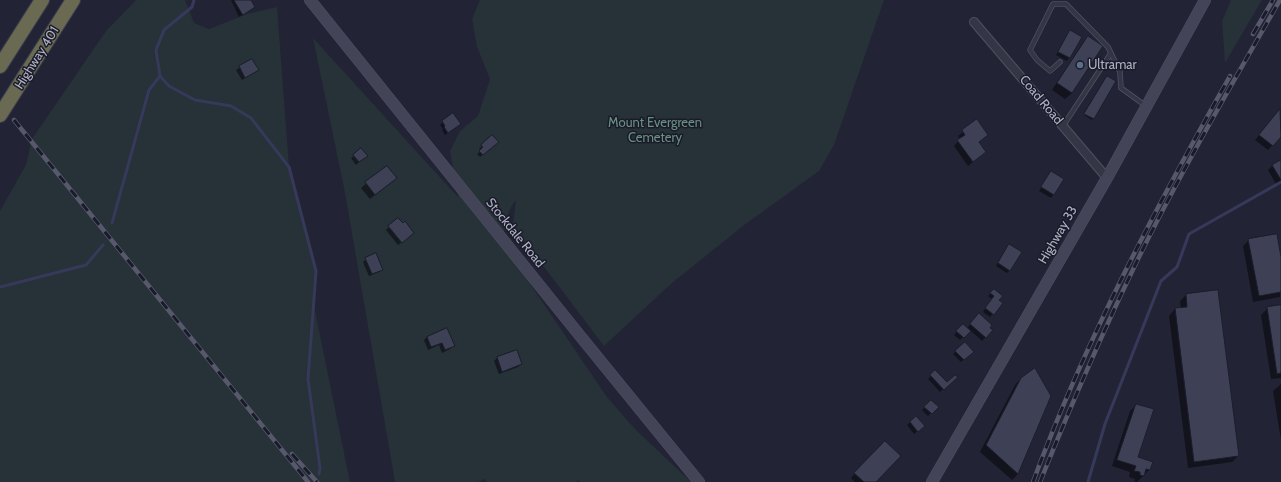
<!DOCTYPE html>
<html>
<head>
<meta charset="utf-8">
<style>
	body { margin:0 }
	canvas { display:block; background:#222334 }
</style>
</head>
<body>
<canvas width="1281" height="482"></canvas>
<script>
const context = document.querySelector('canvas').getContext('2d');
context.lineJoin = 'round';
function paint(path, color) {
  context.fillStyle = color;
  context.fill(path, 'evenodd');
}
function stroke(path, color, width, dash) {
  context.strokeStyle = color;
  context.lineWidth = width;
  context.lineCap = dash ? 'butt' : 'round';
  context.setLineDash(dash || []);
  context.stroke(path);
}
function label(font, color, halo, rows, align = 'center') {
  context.font = font + ' Cabin,sans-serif';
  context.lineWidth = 3;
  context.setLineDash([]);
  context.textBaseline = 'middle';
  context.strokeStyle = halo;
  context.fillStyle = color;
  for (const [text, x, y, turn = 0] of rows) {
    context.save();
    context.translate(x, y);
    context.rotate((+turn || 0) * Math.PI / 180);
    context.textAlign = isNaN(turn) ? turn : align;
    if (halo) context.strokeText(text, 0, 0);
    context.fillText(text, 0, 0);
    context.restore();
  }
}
const green = new Path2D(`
	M136,0H185L194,23L209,29L247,14L277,7L289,167L316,271L315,311L350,482H0V211L26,165L32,139L106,31Z
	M480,0H884L834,145L819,171L743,226L672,283L604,346L513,226L516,200C506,211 504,229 503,244L607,397L635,429L691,482H580L578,480L576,482H487L485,479L478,482H395L345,193L313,38L458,197L450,151L460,131L478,116L490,79L477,47L472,19Z
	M1231,0H1262L1225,63L1222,21Z`);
const shadow = new Path2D(`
	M231,0H250L254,7L239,17Z
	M1070,31L1069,58L1067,61L1056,55Z
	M1088,37L1072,93L1065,99L1052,90L1082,44Z
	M252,60L257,70L242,80L236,70Z
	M1106,78L1115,82L1092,120L1084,115Z
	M1280,110L1281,135L1268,150L1255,140Z
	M977,121L978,142L985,152L968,166L954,146L960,139L958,136Z
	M443,122L457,126L445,135L442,130L443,129L440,125Z
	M492,136L494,145L480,157L477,154L481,151L479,149Z
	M354,156L363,158L356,165L351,158Z
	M1281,161V181L1276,184L1268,170L1273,165Z
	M387,167L396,178L370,199L361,188Z
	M1051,172L1053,195L1051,198L1039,191Z
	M398,219L410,236L398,245L386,230Z
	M1249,240L1281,262L1280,297L1253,302L1243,246Z
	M1009,246L1010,270L1007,273L996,266Z
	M366,259L382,269L379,272L369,276L363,262Z
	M994,290L998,300L1002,303L990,317L983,312L992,299L988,296Z
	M1186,295L1238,456L1232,462L1188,468L1169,316L1175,309H1181L1180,301Z
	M1281,306V378L1271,379L1261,315L1268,308Z
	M979,315L991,331L982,341L970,330L960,340L954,335L963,325L967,328Z
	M427,337L453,346L450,349L442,353L439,345L428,350L424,340Z
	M965,343L972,352L961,362L953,354Z
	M516,351L521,364L518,367L499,374L494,361L497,358Z
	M935,372L946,384L956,377L940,392L928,379Z
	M1021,378L1050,396L1018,474L1012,480L980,452L1015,385Z
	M1281,384V440L1273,391Z
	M931,402L937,407L928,416L922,410Z
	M1136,405V458L1151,463L1149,470L1137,482L1134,481L1135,479L1129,477L1130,472L1112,466L1130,411Z
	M916,417L920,429L914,434L907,425Z
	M885,442L875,482H855L851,478Z`);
const stream = new Path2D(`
	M194,0L192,7L164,30L156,50L160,76L169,86L195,100L231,106L251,118L289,167L316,271L308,379L320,468L319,474
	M112,223L149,90L160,76
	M0,287L86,265L103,245
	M1088,482L1105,424L1161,281L1177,267L1189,234L1281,182`);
const building = new Path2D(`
	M234,0H251L255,7L243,15Z
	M1070,30L1082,37L1070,58L1058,52Z
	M1088,36L1103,46L1072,93L1057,83Z
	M252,59L259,70L245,78L239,66Z
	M1107,76L1116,81L1094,119L1084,114Z
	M1280,109L1281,137L1273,146L1259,135Z
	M453,113L461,124L448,133L444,127L445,126L442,121Z
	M977,119L988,135L979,142L986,152L973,162L957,140L965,135L962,130Z
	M492,135L499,142L483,155L479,151L483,147L481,145Z
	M361,148L368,156L359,162L353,155Z
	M1281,160V180L1272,165Z
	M387,166L397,178L375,195L365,182Z
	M1051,171L1064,179L1054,195L1041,187Z
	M398,218L403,223L405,221L414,233L402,243L388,226Z
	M1277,234L1281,257V292L1259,296L1248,239Z
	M1009,244L1022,252L1010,271L998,263Z
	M376,253L383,270L372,274L365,258Z
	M994,289L1003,296L999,300L1003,303L994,315L985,308L994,296L990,293Z
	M1218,290L1239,456L1194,462L1175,308L1187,307L1186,294Z
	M1281,305V373L1277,374L1267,307Z
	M979,313L992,325L990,328L993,330L986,338L970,324Z
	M963,324L971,331L964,338L956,331Z
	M447,328L455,346L445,350L442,343L431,347L427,337Z
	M965,342L974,352L964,360L955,351Z
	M517,350L522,364L502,372L497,357Z
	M1035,368L1051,396L1018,474L986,445L1021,378Z
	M935,370L947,382L955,375L958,377L944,390L930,375Z
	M931,400L939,407L932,414L924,407Z
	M1136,404L1154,409L1138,457L1153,462L1150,470L1146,469L1144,476L1140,475V472L1134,471L1136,466L1117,460Z
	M916,416L925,426L918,432L910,422Z
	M885,441L901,456L876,482H864L854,473Z`);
const lane = new Path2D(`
	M1060,62L1050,71L1037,60L1030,50L1053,4H1066L1108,47L1120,72L1121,88L1146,106
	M1063,126L1111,53`);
const street = new Path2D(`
	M974,22L1107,178`);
const secondary = new Path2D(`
	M310,0L581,337L699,482
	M932,482L1107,178L1205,0`);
const highway = new Path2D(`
	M0,66L42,0
	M0,115L73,0`);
const rail = new Path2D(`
	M1253,34L1273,0
	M14,120L308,482
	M292,454L317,482
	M1033,482C1085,341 1156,207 1230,76
	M1040,482C1071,405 1104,329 1140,255C1183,168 1232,84 1280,0`);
const markers = [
	[1080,65,4,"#5c6f8a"]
];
const streetNames = [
	["Highway 401",37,58,-58],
	["Coad Road",1041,100,50],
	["Stockdale Road",515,233,51],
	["Highway 33",1058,235,-60]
];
const poiNames = [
	["Ultramar",1088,65]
];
const parkNames = [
	["Mount Evergreen",655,123],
	["Cemetery",655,138]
];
paint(green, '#263138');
paint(shadow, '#0007');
stroke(stream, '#36395a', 3);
paint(building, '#3e4055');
stroke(building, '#1c1d2c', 1);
stroke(lane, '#4f5060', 5.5);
stroke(street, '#4f5060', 10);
stroke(secondary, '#4f5060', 12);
stroke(highway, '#3c3d4d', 16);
stroke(lane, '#353645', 4);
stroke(street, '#353645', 8);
stroke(secondary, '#434458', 11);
stroke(highway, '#6a6952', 14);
stroke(rail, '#57586c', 4.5);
stroke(rail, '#1a1b2a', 3, [9]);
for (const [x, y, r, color] of markers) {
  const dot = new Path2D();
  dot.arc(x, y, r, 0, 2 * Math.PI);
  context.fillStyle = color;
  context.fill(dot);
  stroke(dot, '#1a1b2a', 1.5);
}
label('13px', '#afb0c2', '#1a1b2a', streetNames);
label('13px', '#afb0c2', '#1a1b2a', poiNames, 'left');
label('13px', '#69907f', '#1a1b2a', parkNames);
</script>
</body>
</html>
